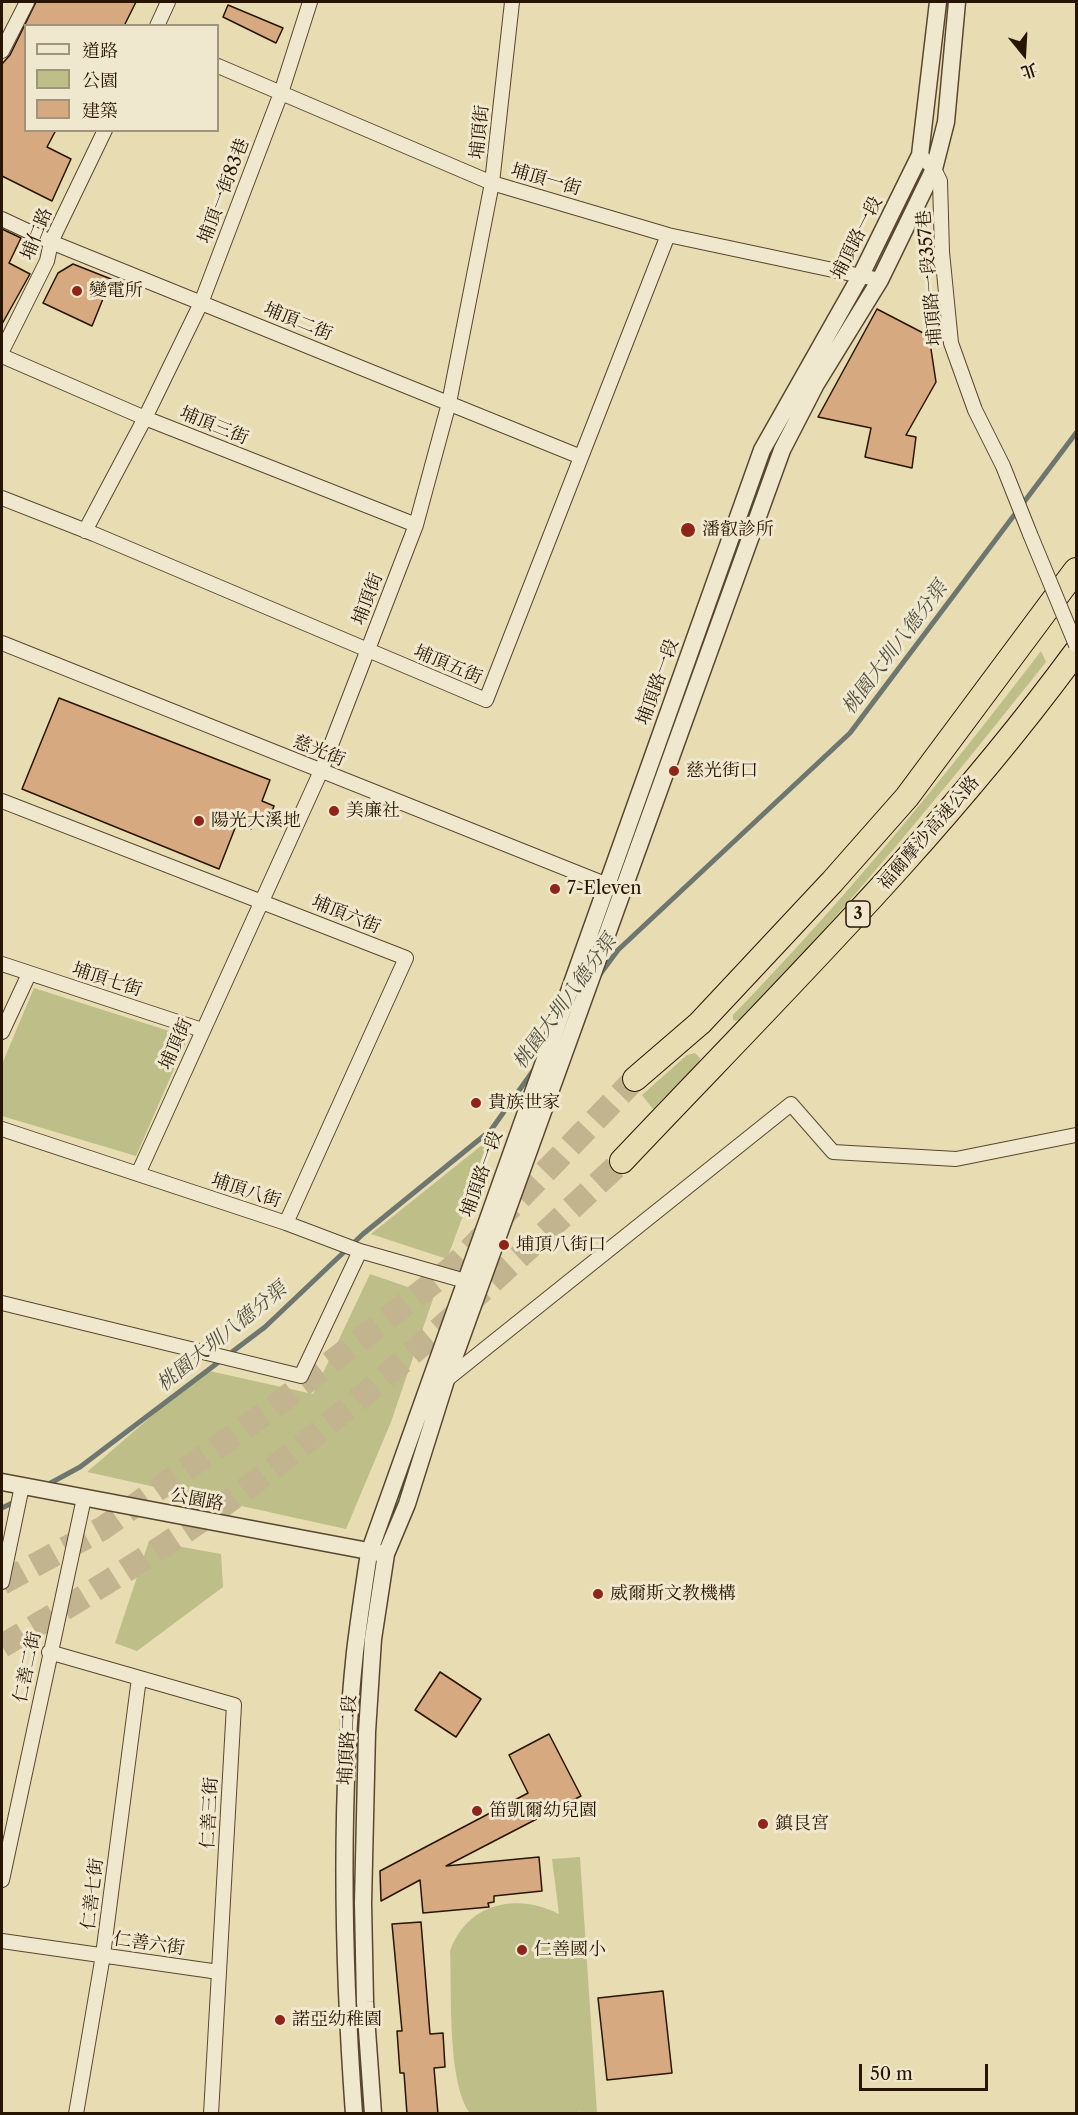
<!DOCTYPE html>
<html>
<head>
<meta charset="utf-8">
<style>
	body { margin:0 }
	#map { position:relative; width:1078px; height:2115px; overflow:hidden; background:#e8dcb3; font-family:"Libre Caslon Text","Noto Serif TC",serif }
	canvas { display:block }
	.frame { position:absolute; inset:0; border:3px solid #281501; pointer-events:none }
	.legend { position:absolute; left:24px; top:24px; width:195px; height:108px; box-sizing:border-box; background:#f0e8ce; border:2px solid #a0947c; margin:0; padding:8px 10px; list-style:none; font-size:18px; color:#281501 }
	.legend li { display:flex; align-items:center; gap:12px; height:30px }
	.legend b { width:30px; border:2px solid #a0947c }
	.north { position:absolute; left:994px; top:24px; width:60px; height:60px; -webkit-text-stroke:4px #f0e8ce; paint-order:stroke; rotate:162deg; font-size:16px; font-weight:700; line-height:24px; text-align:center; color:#281501 }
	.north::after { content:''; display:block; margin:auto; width:21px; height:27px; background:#281501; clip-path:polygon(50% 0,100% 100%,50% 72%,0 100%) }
	.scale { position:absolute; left:859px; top:2064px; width:129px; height:27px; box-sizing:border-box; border:3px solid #281501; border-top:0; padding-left:8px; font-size:18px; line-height:21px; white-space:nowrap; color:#281501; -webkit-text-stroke:4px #f0e8ce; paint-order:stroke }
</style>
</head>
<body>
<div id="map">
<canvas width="1078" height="2115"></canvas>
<div class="frame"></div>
<ul class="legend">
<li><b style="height:8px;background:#f0e8ce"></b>道路</li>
<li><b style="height:16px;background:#bdbe88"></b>公園</li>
<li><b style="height:16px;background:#d7a980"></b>建築</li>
</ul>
<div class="north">北</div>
<div class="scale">50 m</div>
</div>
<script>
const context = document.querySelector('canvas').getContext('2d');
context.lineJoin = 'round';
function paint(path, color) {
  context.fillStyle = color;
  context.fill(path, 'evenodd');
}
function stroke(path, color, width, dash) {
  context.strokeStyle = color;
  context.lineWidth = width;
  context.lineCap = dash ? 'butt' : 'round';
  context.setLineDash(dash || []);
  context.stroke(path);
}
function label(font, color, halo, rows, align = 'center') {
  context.font = font + ' "Libre Caslon Text","Noto Serif TC",serif';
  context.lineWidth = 6;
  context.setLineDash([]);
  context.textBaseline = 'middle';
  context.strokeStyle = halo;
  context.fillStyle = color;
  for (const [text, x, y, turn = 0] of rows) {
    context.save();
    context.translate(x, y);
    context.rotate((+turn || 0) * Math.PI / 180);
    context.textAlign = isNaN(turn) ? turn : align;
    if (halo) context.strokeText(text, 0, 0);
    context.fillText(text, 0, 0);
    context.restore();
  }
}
const green = new Path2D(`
	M1041,651L1046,662C948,785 849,907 740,1021L733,1020V1015C844,901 944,778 1041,651Z
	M34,988L188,1037L136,1156L2,1116V1064Z
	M695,1053L700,1058L699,1063L653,1109L642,1095L687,1055Z
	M492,1137L447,1259L371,1234Z
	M370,1274L434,1296L391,1422L346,1529L87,1472L205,1370L313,1394Z
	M149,1541L221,1554L223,1587L137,1651L115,1643Z
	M580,1857L597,2113H580L579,2111L577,2114L470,2113C447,2083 452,1990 450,1951C467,1903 517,1892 559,1914L552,1859Z`);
const stream = new Path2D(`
	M598,977L618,950L850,733L1076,433
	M45,1486L80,1467L265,1327L363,1234L491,1130L535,1068
	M2,1508L18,1500`);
const building = new Path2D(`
	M36,2H136L124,26H26V130H56L47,147L71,159L52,201L2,176V64L10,55Z
	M228,5L283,28L276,43L223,17Z
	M2,229L21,238L9,263L30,274L2,324Z
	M73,264L111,279L92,326L43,303L58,273Z
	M877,309L929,336L936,382L906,435L916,437L912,468L865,457L871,428L818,417Z
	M59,698L270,780L262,801L274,806L269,820L256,816L251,829L237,823L219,869L22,789Z
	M440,1672L481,1699L456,1737L415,1710Z
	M549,1734L581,1796L446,1866L539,1857L542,1891L494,1896V1902L488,1903L489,1907L423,1913L420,1880L381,1901L380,1871L528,1793L509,1755Z
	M421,1922L430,2034L443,2033L445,2067L434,2068L438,2114H407L404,2073H400L397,2031H402L392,1924Z
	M663,1991L672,2073L607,2080L598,1998Z`);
const motorwayTunnel = new Path2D(`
	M2,1583L103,1528L274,1407L453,1267L635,1079
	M2,1646C103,1586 204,1524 296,1450C410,1360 516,1260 622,1161`);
const minor = new Path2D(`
	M157,26L168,2
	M2,51L27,2
	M218,66L492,183L668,235L880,280
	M920,155L934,169L940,181L942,252L951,343L975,410L1003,466L1030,534
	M2,219L51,242L581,457
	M2,351L47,261L51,242L105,130
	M2,356L145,418L416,525
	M2,498L94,534L486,700L668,235
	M85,531L145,418L201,303L281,93L310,2
	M2,643L615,888
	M2,801L406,958L286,1223
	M2,964L202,1030
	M2,1032L29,974
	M2,1129L286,1223L360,1251L476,1284
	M138,1174L321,771L416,525L449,403L492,183L512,2
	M2,1303L301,1376L360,1251
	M446,1380L791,1104L833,1152L956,1159L1076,1135
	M2,1582L22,1486
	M49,1652L234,1705L211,2114
	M2,1880L84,1498
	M2,1941L219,1972
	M76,2114L103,1955L139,1678`);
const tertiary = new Path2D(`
	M2,1482L379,1553
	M354,2114C343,1963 339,1802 355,1652C359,1619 364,1586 369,1553L762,450L861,275L920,155L938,2
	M373,2114L365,2002L363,1903L367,1732L373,1639L386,1554L407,1504L446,1380L782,450L816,384L880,280L934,169L946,122L957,2`);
const motorway = new Path2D(`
	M635,1079L700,1023L832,882L907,797L1076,570
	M622,1161C779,995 941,836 1076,652`);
const minorBridge = new Path2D(`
	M1030,534L1076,645`);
const markers = [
	[77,291,6,"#8f2418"],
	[688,530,8,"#8f2418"],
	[674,771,6,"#8f2418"],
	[334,811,6,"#8f2418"],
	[199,821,6,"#8f2418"],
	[555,889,6,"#8f2418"],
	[476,1103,6,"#8f2418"],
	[504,1245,6,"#8f2418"],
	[598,1594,6,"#8f2418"],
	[477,1811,6,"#8f2418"],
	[763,1824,6,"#8f2418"],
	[522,1950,6,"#8f2418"],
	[280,2020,6,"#8f2418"]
];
const shields = [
	[858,914,24]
];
const shieldNames = [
	["3",858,914]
];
const streetNames = [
	["埔頂街",480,132,-84],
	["埔頂一街",546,180,16],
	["埔頂一街83巷",224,191,-69],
	["埔仁路",37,234,-68],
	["埔頂路一段",857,238,-63],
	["埔頂路一段357巷",930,278,-95],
	["埔頂二街",298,322,22],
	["埔頂三街",214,426,22],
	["埔頂街",368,599,-69],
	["埔頂五街",448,665,23],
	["埔頂路一段",658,682,-70],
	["慈光街",319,751,22],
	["福爾摩沙高速公路",929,833,-49],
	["埔頂六街",346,915,22],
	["埔頂七街",107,980,18],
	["埔頂街",176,1044,-66],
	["埔頂路一段",482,1174,-70],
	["埔頂八街",246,1191,18],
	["公園路",197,1500,11],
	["仁善二街",28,1667,-78],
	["埔頂路二段",348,1740,-87],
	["仁善三街",210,1813,-87],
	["仁善七街",93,1894,-83],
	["仁善六街",149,1944,8]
];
const poiNames = [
	["變電所",89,291],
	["潘叡診所",702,530],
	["慈光街口",686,771],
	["美廉社",346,811],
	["陽光大溪地",211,821],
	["7-Eleven",567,889],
	["貴族世家",488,1103],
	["埔頂八街口",516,1245],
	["威爾斯文教機構",610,1594],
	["笛凱爾幼兒園",489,1811],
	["鎮艮宮",775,1824],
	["仁善國小",534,1950],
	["諾亞幼稚園",292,2020]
];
const waterNames = [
	["桃園大圳八德分渠",895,648,-53],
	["桃園大圳八德分渠",565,1002,-54],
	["桃園大圳八德分渠",222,1337,-39]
];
paint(green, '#bdbe88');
stroke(stream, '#6e776f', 5);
paint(building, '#d7a980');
stroke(building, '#281501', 1.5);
stroke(motorwayTunnel, '#c2b48f', 24, [24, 12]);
stroke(minor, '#58472e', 16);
stroke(tertiary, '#58472e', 19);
stroke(motorway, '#281501', 26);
stroke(minor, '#f0e8ce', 14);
stroke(tertiary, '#f0e8ce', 16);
stroke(motorway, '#e8dcb3', 24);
stroke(minorBridge, '#58472e', 16, []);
stroke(minorBridge, '#f0e8ce', 14);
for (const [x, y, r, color] of markers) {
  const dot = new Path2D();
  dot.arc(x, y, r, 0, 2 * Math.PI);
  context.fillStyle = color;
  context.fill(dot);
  stroke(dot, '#f0e8ce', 2);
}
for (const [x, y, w] of shields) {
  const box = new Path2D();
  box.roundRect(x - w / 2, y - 13, w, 26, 4.5);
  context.fillStyle = '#f0e8ce';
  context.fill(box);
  stroke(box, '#281501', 1.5);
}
label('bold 16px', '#281501', null, shieldNames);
label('18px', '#281501', '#f0e8ce', streetNames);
label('18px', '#281501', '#f0e8ce', poiNames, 'left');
label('italic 20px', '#514e41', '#f0e8ce', waterNames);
</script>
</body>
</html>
